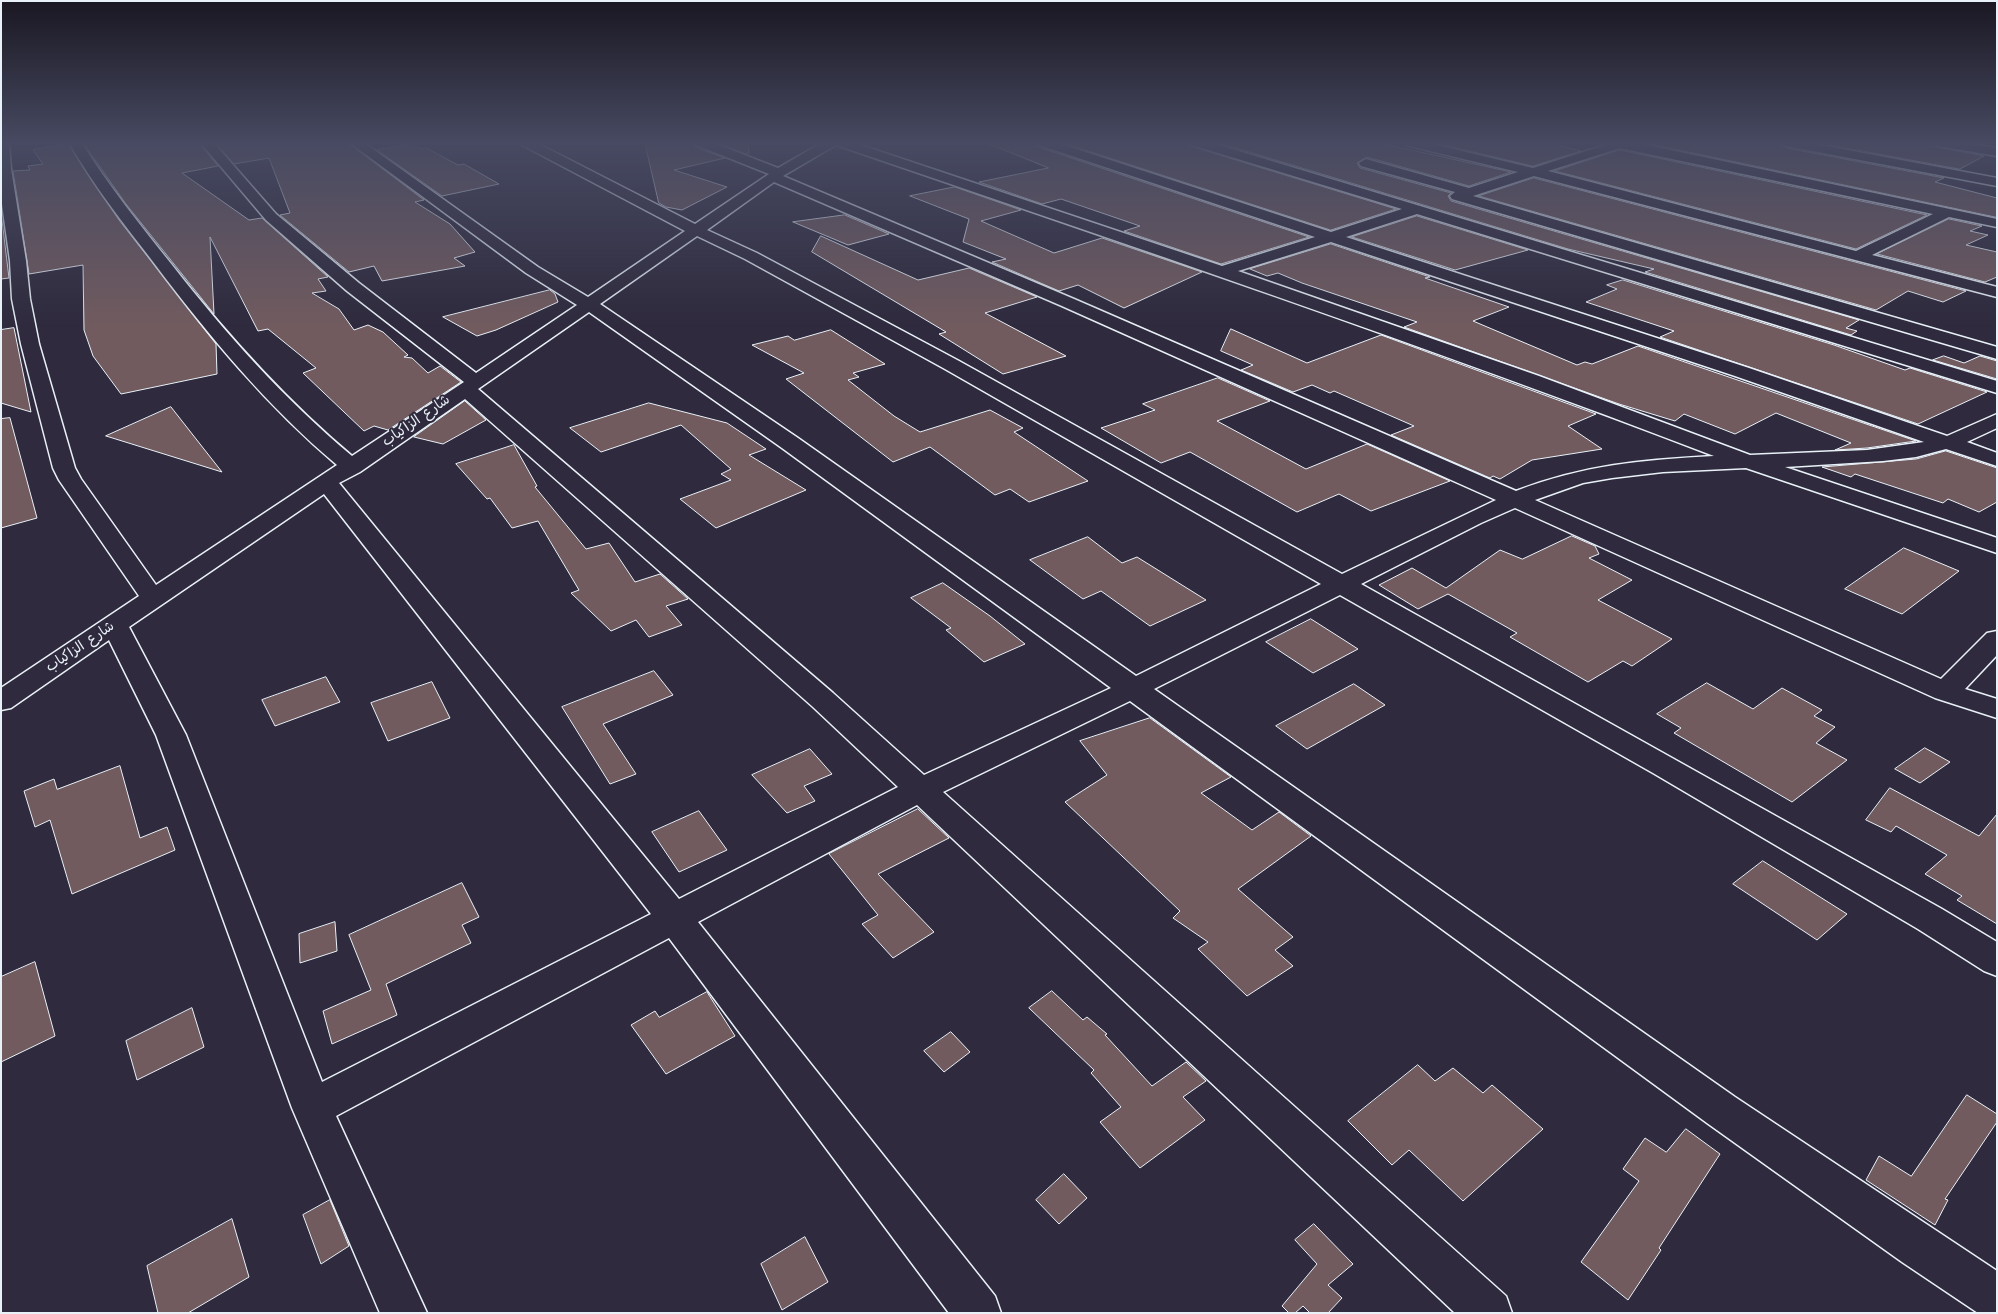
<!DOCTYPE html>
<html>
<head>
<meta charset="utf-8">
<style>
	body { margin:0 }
	#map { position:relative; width:1998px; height:1314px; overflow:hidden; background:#2f2a3d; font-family:Kalam,sans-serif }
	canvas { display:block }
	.frame { position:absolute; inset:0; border:2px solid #e8f1f8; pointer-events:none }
</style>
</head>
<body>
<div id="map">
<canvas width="1998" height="1314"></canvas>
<div class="frame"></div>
</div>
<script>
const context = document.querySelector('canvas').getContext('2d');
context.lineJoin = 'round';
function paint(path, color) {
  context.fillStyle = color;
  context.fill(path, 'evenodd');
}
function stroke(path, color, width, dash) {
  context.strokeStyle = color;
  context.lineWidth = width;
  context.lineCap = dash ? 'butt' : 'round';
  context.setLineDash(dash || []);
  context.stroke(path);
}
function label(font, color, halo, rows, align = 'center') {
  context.font = font + ' Kalam,"Playpen Sans Arabic",sans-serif';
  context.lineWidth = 4;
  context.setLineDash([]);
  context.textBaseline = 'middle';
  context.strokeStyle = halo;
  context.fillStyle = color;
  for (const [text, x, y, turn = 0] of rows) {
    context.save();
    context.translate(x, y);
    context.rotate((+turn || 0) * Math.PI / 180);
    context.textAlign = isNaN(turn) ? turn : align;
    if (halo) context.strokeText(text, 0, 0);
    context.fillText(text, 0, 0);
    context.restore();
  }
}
const building = new Path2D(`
	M83,142H198L218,166L182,173L249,220L262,218L328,277L318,279L326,291L312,293L339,309L354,330L368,325L383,332L408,355L404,357L412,358L428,373L440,366L461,382L388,430L374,426L364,431L303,373L316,368L268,329L258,331L210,237L214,314L126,204Z
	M215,142H347L424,200L415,202L450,224L475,252L454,258L465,266L382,281L374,266L349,272L280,215L290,213L269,158L234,164Z
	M645,142H692L695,147L725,158L674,170L727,187L682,210L666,207L659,203Z
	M716,142H748L749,153L746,154Z
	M985,142H1035L1038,147L1309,237L1221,264L1124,231L1140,226L1061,199L1042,204L979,182L1048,168Z
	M1061,142H1160L1166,144L1177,142L1396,209L1331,230Z
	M1233,142H1375L1511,172L1469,186L1367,157L1357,163L1360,168L1451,193L1448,196L1451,201L1859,320L1846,328L1857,331L1851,335L1645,272L1654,269L1568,249L1223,144Z
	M1432,142H1545L1581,151L1533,166Z
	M1642,142H1778L1786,148L1944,178L1935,182L1997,198V217Z
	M1815,142H1911L1984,156L1960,169Z
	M68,144L119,220L216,344L217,374L121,394L93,356L84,330L83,265L29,274L13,171L30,170L28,166L43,164L33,150Z
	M411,144L421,149L426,148L458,165L464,164L499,184L442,196L377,150Z
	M1620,150L1927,215L1856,249L1555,171Z
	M1534,178L1966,291L1943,302L1908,291L1876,310L1479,196Z
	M955,187L1021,210L981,221L1054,253L1102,238L1202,272L1124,308L1078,285L1059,291L992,262L1006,259L963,242L969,219L910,196Z
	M1,212L9,278L1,279Z
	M845,215L889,234L848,245L793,222Z
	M1417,216L1528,250L1455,270L1352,237Z
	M1949,219L1982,226L1970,231L1988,235L1966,245L1997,252V277L1985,282L1877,254Z
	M821,236L918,280L969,268L1037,297L985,313L1066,356L1003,374L939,334L946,332L812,252Z
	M1331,244L1430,277L1425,278L1509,307L1473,321L1577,365L1585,362L1592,364L1638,346L1916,441L1867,448L1835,450L1851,443L1776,413L1735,434L1684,414L1675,421L1619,404L1404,327L1417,322L1302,283L1278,273L1267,276L1250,269Z
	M1623,280L1834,345L1905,370L1910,368L1987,392L1918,424L1660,337L1674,331L1586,302L1617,289L1607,285Z
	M550,290L555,294L558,302L496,330L477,336L443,317Z
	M14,328L31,412L1,403V330Z
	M1231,329L1307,363L1381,335L1596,414L1568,426L1602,449L1532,460L1500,479L1493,476L1490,478L1391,435L1414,426L1334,391L1330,393L1312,385L1293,392L1241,370L1253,365L1221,351Z
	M831,330L885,364L853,373L859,377L848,380L894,416L920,432L990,410L1023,428L1014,432L1088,481L1029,502L1010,489L995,495L930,447L893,462L786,379L804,373L752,345L788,336L794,340Z
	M1944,356L1964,363L1980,356L1997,361V379L1933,360Z
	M1218,378L1270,401L1217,421L1306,469L1367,444L1450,481L1371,511L1339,494L1297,512L1190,452L1161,463L1101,428L1155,410L1143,404Z
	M465,401L486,420L443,444L414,437Z
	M649,403L727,423L766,449L749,455L806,490L716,528L680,499L731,480L721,474L731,469L681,425L601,452L570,428Z
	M171,407L222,472L106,436Z
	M10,418L37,518L1,528V419Z
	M514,445L537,486L535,487L586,549L609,543L635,582L660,574L688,599L666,606L682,625L649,637L636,620L611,631L571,593L579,590L538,521L512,528L490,498L487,499L456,464Z
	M1946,451L1997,468V502L1979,512L1948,499L1943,503L1855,474L1851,477L1822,467L1916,459Z
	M1572,536L1595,546L1599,554L1589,558L1632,580L1598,600L1672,639L1632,666L1623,661L1588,682L1510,637L1517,633L1448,594L1418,609L1379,585L1412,568L1446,588L1500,550L1522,559Z
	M1088,537L1122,563L1137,557L1206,600L1150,626L1101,591L1083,599L1030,560Z
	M1904,548L1959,571L1902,614L1845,589Z
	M943,583L990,616L1025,644L984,662L946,630L951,628L911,598Z
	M1311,619L1344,640L1358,649L1313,673L1266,642Z
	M654,671L673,695L603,724L636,774L610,784L562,707Z
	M326,677L340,702L275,726L262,700Z
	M432,682L450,718L388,741L371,703Z
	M1707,683L1753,709L1782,688L1822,710L1814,716L1835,727L1816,743L1847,760L1792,802L1674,733L1681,728L1657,714Z
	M1354,684L1385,705L1307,749L1276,726Z
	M1150,718L1231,777L1201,793L1252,830L1279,812L1311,836L1238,889L1293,937L1275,950L1293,966L1247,996L1198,949L1208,942L1173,918L1180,911L1065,802L1107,775L1080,741Z
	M1925,748L1950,762L1920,783L1895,769Z
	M810,749L832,774L804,786L815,801L787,813L752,775Z
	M120,766L140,838L167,827L175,850L72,894L50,820L35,827L24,791L54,779L57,789Z
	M1890,788L1979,836L1997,814V924L1957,900L1962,896L1925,874L1947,855L1896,826L1891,832L1866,820Z
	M918,809L949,838L878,874L934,932L893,958L862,924L878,915L829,854Z
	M699,811L727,850L679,872L652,832Z
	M1763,861L1847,914L1817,940L1733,884Z
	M462,883L479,917L462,925L471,943L386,984L397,1015L332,1044L323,1011L371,990L349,935Z
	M335,922L337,951L300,963L299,934Z
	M35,962L55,1036L1,1062V977Z
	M1052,991L1083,1020L1087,1017L1107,1034L1105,1035L1152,1086L1186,1062L1206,1081L1183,1097L1205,1120L1140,1168L1100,1122L1121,1107L1091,1073L1094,1070L1029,1008Z
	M707,992L735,1036L666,1074L631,1025L655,1011L659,1017Z
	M192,1008L204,1047L137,1080L126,1041Z
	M951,1032L970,1052L944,1072L924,1051Z
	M1418,1065L1435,1081L1453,1068L1483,1093L1492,1085L1543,1129L1463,1201L1409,1150L1392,1165L1348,1121Z
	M1967,1095L1997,1114V1122L1945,1199L1948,1200L1935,1225L1866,1180L1879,1156L1911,1176Z
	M1686,1129L1720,1154L1659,1248L1661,1250L1628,1300L1581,1262L1639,1181L1623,1169L1645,1138L1666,1152Z
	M1064,1174L1087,1198L1059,1224L1036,1200Z
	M330,1200L349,1246L321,1264L303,1215Z
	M232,1219L249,1277L188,1313H158L147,1266Z
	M1314,1224L1353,1264L1328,1285L1342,1298L1328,1313H1310L1303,1306L1295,1313H1289L1282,1306L1317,1264L1295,1240Z
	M805,1237L828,1282L782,1310L761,1264Z`);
const minor = new Path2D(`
	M1,142H9L11,169L26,261L30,299L39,344L75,468L81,479L156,585L337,465C267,406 209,336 154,263C124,224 93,185 69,142H81C108,185 140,225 172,265C226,334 284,399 352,456L464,382L347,291L266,220L200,142H213L276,214L359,283L476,373L577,305L526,273L349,142H363L538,267L588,297L685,231L522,145L520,142H535L695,224L769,174L696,145L694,142H711L778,168L823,142H852L1222,266L1315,237L1039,145L1037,142H1055L1331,232L1402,209L1192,145L1190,142H1209L1997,381V393L1417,214L1346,237L1749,368L1947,436L1997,414V428L1967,442L1997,453V466L1946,449L1916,457L1883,461L1785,467L1997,538V553L1746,468L1663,472L1612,478L1583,483L1535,500L1941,679L1987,633L1997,631V655L1965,689L1997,699V718L1935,698L1515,508L1481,523L1361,584L1942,909L1997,942V976L1984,971L1918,929L1653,773L1340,595L1154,689L1735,1097L1997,1271V1313H1978L1902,1262L1707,1123L1130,701L943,792L1506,1296L1512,1313H1455L917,805L698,922L995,1296L1001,1313H949L669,938L336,1116L427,1313H380L292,1108L156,735L109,640L11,708L1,710V688L139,596L59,480L53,468L21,344L12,299L10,261L1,197ZM836,145C1130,245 1424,345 1714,456C1642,460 1583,465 1516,491L1074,299L783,176ZM774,182L1062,306L1496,500L1342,574L959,361L757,253L707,230ZM697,236L745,259L945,369L1321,584L1136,676L798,438L600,304ZM1331,242L1735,376L1924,442L1867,450L1750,455L1539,376L1238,271ZM589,312L782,448L1111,688L924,775L833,693L478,389ZM465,399L813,707L898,787L679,899L339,483L360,472ZM324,494L651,914L322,1082L186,735L129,627Z
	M1403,142H1424L1533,168L1605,145L1603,142H1633L1997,219V227L1949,217L1872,255L1997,287V297L1534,176L1473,196L1997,347V359L1452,199L1450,196L1455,192L1361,166L1359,163L1366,159L1469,188L1518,172L1405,145ZM1620,148L1933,214L1856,251L1548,171Z
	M1780,142H1805L1997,178V186L1786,146Z
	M1933,142H1960L1997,148V156L1939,146Z`);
const farStreetnames = [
	["شارع الزاكياب",417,422,-35],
	["شارع الزاكياب",81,648,-34]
];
paint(building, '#715b5f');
stroke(building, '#e8f1f8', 1);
stroke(minor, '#e8f1f8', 3);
paint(minor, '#2f2a3d');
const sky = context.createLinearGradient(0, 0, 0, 326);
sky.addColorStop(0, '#1a1722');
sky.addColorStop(0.44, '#474a62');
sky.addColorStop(1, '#474a6200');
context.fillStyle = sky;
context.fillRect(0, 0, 1998, 326);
label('14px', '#e8f1f8', '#2f2a3d', farStreetnames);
</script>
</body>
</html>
